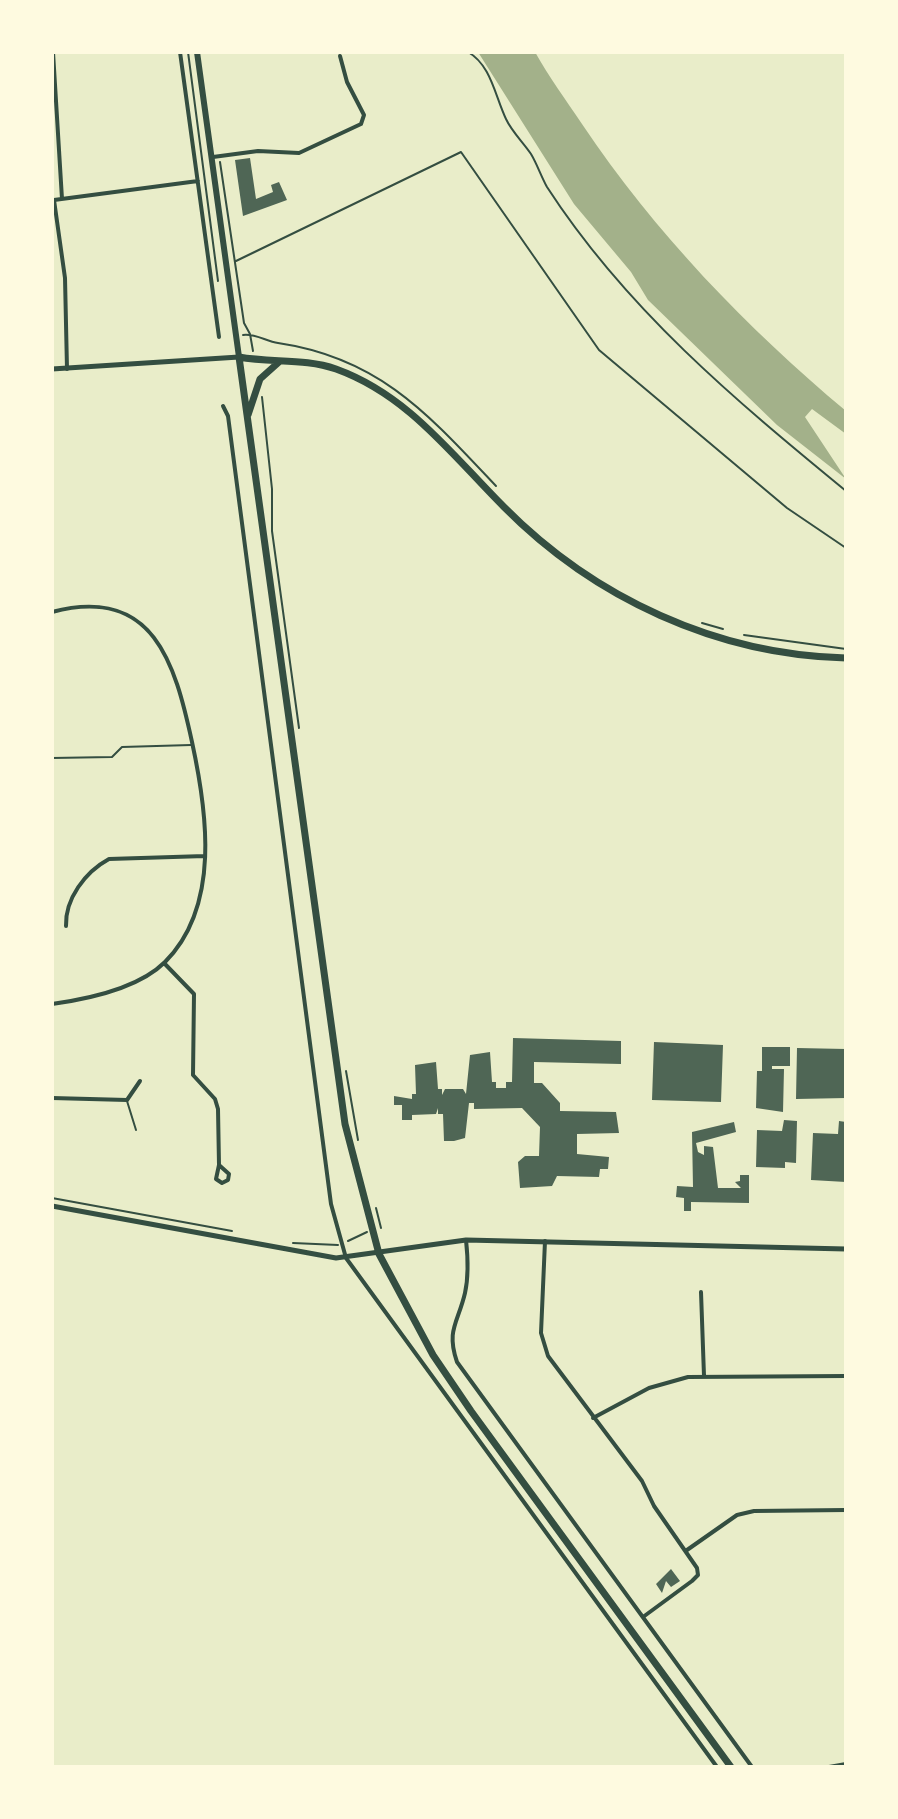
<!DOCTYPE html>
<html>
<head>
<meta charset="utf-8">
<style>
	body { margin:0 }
	#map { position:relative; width:898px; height:1819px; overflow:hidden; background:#e9edc9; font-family:"PT Sans Narrow",sans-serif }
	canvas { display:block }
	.frame { position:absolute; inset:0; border:54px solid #fefae0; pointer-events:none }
</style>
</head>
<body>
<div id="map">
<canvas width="898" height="1819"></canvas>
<div class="frame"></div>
</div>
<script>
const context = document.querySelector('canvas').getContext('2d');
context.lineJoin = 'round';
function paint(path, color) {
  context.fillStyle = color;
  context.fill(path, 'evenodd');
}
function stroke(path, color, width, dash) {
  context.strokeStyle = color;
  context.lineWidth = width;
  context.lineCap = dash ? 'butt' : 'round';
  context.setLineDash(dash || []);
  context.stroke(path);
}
const water = new Path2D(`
	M478,52H535C549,77 566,100 582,124C655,233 746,327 846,411V434L812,409L805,417L846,479L777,425L648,300L631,272L574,204Z`);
const building = new Path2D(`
	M250,158L256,199L273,192L271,185L279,182L287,200L243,216L235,160Z
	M513,1038L621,1041V1064L534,1062V1083H542L560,1103V1111L616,1112L619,1133L577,1134V1154L609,1157L608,1169H600L599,1177L557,1176L552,1186L520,1188L518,1162L525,1156H539L540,1127L522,1108L474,1109V1103H469L465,1138L454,1141H444L443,1114H438V1108L436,1114L412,1115V1120H402V1105H394V1096L412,1099V1094H416L415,1065L436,1062L438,1089H442V1095L445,1089H463L466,1094L470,1055L490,1052L492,1082H496V1088H506V1082H512Z
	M654,1042L723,1045L721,1102L652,1100Z
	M762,1047H790V1066H772V1069H784L783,1112L756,1108L757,1071H762Z
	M797,1048L846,1049V1098L796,1099Z
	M784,1120L797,1121L796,1163L785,1162V1168L756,1167L757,1130L782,1131Z
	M839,1121L846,1122V1182L811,1180L813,1133L838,1134Z
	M734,1122L736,1132L696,1143L698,1152L704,1155V1146L713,1147L718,1188H741L735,1182L740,1181V1175H749V1203L691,1202V1211H684V1198L676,1197L677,1186L693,1187L692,1132Z
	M671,1569L680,1581L671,1587L666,1581L662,1593L656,1584Z`);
const path = new Path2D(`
	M188,52L218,281
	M468,52C491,65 495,96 506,119C512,132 523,142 531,154C537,164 541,176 547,187C626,309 735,400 846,491
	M220,162L244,323L250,334L253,351
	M236,261L461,152L599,350L787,508L846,548
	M243,335C254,333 266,341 278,343C380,358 429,415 496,486
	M262,397L272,489V531L299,728
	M702,623L723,629
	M744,635L846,649
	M346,1071L358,1140
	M52,1198L232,1231
	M376,1208L381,1228
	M348,1241L367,1232
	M293,1243L338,1245`);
const service = new Path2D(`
	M52,758L112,757L122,747L191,745
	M127,1101L136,1130`);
const minor = new Path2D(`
	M53,52L62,199
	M180,52L219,337
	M213,157L258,151L299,153L361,124L364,115L347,82L340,56
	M54,200L65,278L67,369
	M54,200L198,181
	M223,406L228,416L331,1204L346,1258L717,1767
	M52,612C154,585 175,664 192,742C207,811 221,906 165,962C138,989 88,999 52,1004
	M66,926C65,899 85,872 109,859L205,856
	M164,963L194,994L193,1075L215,1099L218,1109L219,1165
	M52,1098L127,1100L140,1081
	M219,1165L229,1174L228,1180L222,1183L216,1179Z
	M466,1240C468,1258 469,1275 465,1293C458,1323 446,1330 457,1362L752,1767
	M545,1241L541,1333L548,1356L642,1481L654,1506L697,1568L698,1575L692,1581L643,1617
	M701,1292L704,1376
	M593,1418L649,1388L688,1377L846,1376
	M687,1550L737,1515L754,1511L846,1510
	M829,1767L846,1764`);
const tertiary = new Path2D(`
	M52,369L239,357
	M52,1206L336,1258L466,1240L846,1249`);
const secondary = new Path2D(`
	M197,52L239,357`);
const primary = new Path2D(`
	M248,415L260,379L279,362
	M731,1767L471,1411L433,1355L379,1254L345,1124L239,357C271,363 305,358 336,369C408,395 451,454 504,507C594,598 717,655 846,658`);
paint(water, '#a3b18a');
paint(building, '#4f6655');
stroke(path, '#344e41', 2);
stroke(service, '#344e41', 2);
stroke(minor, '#344e41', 4);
stroke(tertiary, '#344e41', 5);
stroke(secondary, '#344e41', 6);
stroke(primary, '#344e41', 7);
</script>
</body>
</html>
